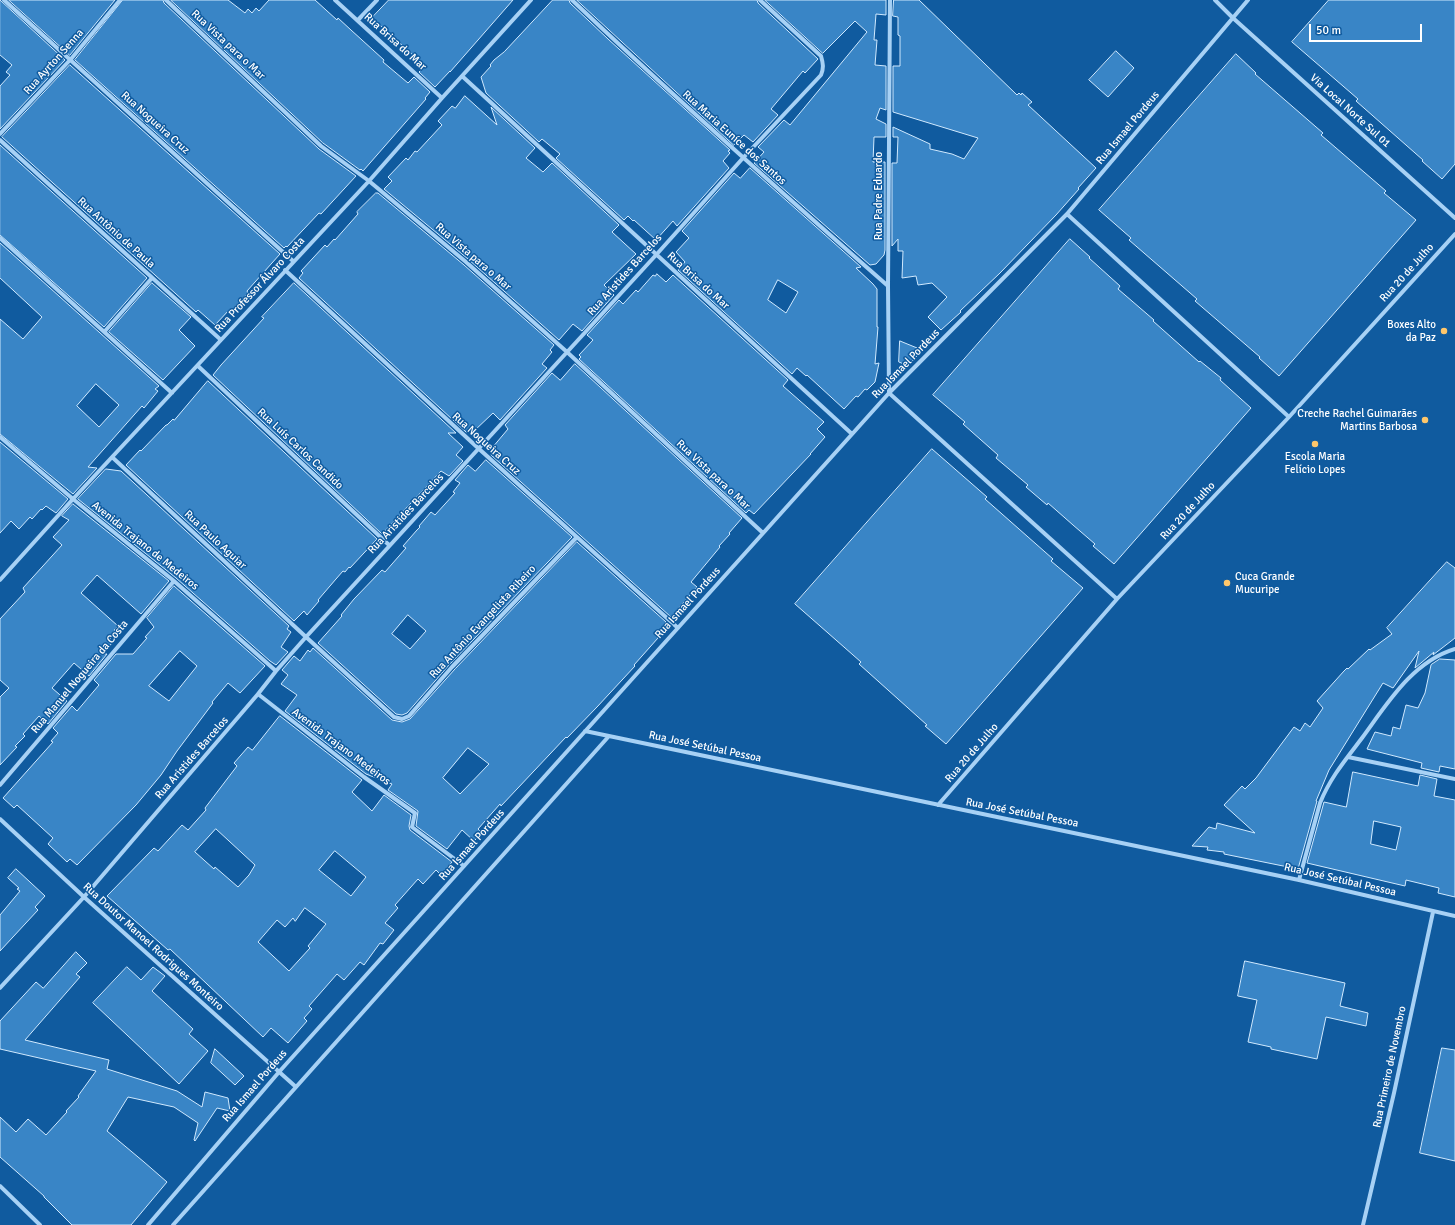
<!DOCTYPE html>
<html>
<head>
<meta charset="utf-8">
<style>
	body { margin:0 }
	#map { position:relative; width:1455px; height:1225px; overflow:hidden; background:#105b9f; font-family:Signika,sans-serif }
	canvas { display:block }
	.scale { position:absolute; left:1309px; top:24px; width:113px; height:18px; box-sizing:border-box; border:2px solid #fff; border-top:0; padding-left:5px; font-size:12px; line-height:14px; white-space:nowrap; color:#fff; -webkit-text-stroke:3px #105b9f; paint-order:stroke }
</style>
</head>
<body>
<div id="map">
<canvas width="1455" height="1225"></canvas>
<div class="scale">50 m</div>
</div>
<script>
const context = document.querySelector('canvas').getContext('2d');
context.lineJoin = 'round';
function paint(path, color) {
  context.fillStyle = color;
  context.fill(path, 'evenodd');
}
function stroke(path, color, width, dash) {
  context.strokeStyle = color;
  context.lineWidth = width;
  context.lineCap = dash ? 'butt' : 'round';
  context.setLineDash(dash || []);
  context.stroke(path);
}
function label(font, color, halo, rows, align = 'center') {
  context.font = font + ' Signika,sans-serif';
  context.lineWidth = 3;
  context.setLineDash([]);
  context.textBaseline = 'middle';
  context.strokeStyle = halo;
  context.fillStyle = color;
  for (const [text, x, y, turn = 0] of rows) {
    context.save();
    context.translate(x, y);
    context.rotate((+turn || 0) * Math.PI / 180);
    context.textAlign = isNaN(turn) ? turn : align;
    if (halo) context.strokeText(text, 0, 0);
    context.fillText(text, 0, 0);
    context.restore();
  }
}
const building = new Path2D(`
	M0,0L65,60L0,129V86L10,75L6,72L12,65L0,55Z
	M9,0H115L70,55Z
	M123,0H163L164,3L319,149L356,176L321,214L319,213L287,247L286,246L284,248L75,60Z
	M171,0H228L245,13L248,9L252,13L256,8L259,11L269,0H315L337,20L338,18L351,30L384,60L383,62L408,83L414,77L430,92L425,98L426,99L363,171L361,169L360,170L323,143Z
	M389,0H513L450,72V71L435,87L419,72L425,66L372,18Z
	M553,0H569L570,3L608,39L730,150L728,151L730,153L723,161L729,168L677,226L673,221L656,240L634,220L633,221L628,216L624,220L556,158L560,154L542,139L539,142L486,93L481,77L491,66L490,65L494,60L504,52Z
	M577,0H757L758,3L818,59L805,73L803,71L771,109L778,115L753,142L744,135L734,145Z
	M765,0H886V15L876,14L874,40H877L875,65L886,66V110L880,108L876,119L886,124V137H874L873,162H885V250L884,255L876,264L870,265L754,163L764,152L758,147L784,120L790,125L867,32L855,21L823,53Z
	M894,0H919L1017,95L1019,93L1021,95L1022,93L1032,102L1028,105L1096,168L1078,188L1079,189L1056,215L1000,273L960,311L961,312L941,330L928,317L947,297L932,283L918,285L916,276L902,278L903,251H898V239L892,246V163H897L898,137H893V127L930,144V149L952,154L964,159L978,138L893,112V66H900V36L898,35V17L893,16Z
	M1329,0H1455V164L1442,179L1422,161L1423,160L1356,101L1358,99L1292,42Z
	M1116,51L1134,68L1108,97L1089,80Z
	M1236,54L1256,73L1255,74L1323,133L1321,135L1386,191L1384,193L1416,220L1279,376L1259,358L1260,357L1195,301L1197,299L1129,240L1131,238L1099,210Z
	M70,65L280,254L247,291L248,293L231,311L230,309L215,325L198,310L196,312L2,137Z
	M465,96L497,125L491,107L535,148L526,158L543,172L552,163L619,225L612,232L636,254L604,285L614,295L582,331L573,324L559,340L468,259L384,189L392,181L388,177L406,158L408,160L415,151L417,152L442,125L438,121L452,106L455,108Z
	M0,145L147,278L104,327L0,235Z
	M750,168L861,267L856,268L873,284L877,289V327H878L875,364L879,363L875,382L867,390L865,389L858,397L856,396L844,409L807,375L806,376L797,368L792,374L678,270L685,262L676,252L689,238L682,231L734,173L740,178ZM778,280L798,292L786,313L768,300Z
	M376,193H378L464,265L554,345L550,350L552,352L542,364L547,368L500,420L493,413L473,432H466L299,278L303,273L301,271L325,245L327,247L334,239L335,240L358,214L357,212Z
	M1070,239L1090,257L1089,258L1120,286L1118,289L1154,320L1153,321L1199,362L1200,361L1221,378L1220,380L1251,408L1114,564L1093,546L1095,544L1073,525L1048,503L1047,505L1026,487L1028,485L996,458L998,455L963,424L965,422L933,395Z
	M0,243L159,386L155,389L158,391L144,408L142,406L88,467L97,468L73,494L0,434V319L23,339L42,317L0,278ZM96,384L119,405L99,427L77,406Z
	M657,274L666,282L673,275L788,380L783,386L824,422L817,429L825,437L810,454H811L754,514L749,510L746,513L579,359L581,357L579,355L593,340L587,335L619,300L623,304L636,290L638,292L653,275L655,276Z
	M152,283L191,317L179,330L195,346L163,380L109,332Z
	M294,283L456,433H448L463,447L456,455L463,461L449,476L441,471L382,534L213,375L221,365L264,318L262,317Z
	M900,341L922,350L908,366L899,362Z
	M575,364L742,518L729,533L730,534L719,546L720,547L691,582L697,587L671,617L491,455L494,450L492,448L508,429L505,425L552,373L560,380Z
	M208,381L377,539L350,568L349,567L345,572L343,571L336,579L318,600L319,601L307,615L304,611L294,621L126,465L140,450L141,451L166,425H167L173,419L174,420Z
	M0,442L68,499L56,513L46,506L42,510L41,509L32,519L30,517L19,529L11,521L0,533Z
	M932,449L987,497L985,499L1053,559L1051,561L1083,588L946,744L925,726L927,725L859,664L861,662L795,604Z
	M486,460L572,537L449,665L407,713L402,715L396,714L318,643L342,616L341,615L354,599L382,570L385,572L406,548L403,546L417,530L420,527L419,526L431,512L435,515L455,493L453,492L460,483L455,480L468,465L475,471ZM408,615L426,631L410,649L392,634Z
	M106,469L121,471L289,626L287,629L291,632L281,647L288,652L276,665L270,661L176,578L78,499Z
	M73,504L169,581L141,614L97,575L81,593L118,626L114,630L116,632L110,639L113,642L102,654H107L89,676L74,663L52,688L67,701L48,724L39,716L23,734L25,736L15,746L17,747L0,765V697L9,688L0,680V619L25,592L23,588L62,545L53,537L69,520L62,516Z
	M577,542L666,622L664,624L667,627L657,637L658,638L634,665L635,666L597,707L567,738L566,737L501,806L500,804L478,829L482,833L474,841L462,830L447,849L416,826L418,811L388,790L392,784L366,774L285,711L297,695L281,684L288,675L282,670L294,656L300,661L308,650L310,652L313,648L392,720L402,722L410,719L455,669ZM468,748L489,764L460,794L443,778Z
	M1447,562L1455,568V638L1433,655L1434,652L1415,668L1419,651L1393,688L1383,683L1329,770L1316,801H1317L1298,869L1224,854V852L1207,850L1208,847L1192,846L1209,827L1216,829L1217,823L1255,833L1224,805L1242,786L1245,789L1256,778L1294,727L1300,731L1305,723L1310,727L1323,708L1317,701L1344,671L1347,668L1348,669L1369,649L1370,650L1392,634L1387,628Z
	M174,586L265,666L240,693L228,683L212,702L213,703L177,751L161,775L136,805L77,865L70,859L67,862L48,844L53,838L17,805L14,808L3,798L53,742L51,741L58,733L53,728L72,706L77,711L99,685L94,680L116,654H133L147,638L145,637L154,627L147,618ZM180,651L197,666L169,701L149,686Z
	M1440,659L1455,660V769L1440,766L1439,772L1421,768L1422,763L1367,749L1375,732L1391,736L1393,727L1400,729L1406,705L1418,708L1425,693L1431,665Z
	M280,716L362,780L352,792L372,811L384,795L411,815L409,826L410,830L452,862L441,875L436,870L423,884L418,879L395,905L398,908L385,923L394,930L383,944L380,943L364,965L360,962L344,980L337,974L309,1006L312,1009L304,1018L307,1021L288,1043L271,1028L263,1037L170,949L168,950L107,896L154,848L158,851L182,825L188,830L206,810L205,808L237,766L234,763L248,747L252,750ZM216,829L255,865L249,875L238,887L215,867L214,869L195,852ZM335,851L366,877L351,896L319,870ZM305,908L326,924L308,946L310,948L289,971L258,942L277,920L285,927L293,918L295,921Z
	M1353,772L1418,786L1420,775L1437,779L1434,796L1455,800V897L1438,893L1439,888L1406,880L1405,886L1307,863L1324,802L1346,807ZM1374,821L1401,827L1396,850L1371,844Z
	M16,869L45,896L35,907L38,910L0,951V915L20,891L17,889L19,888L8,878Z
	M76,952L87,963L76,974L80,977L25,1040L109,1060L107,1069L177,1091L202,1107L205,1092L228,1098L230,1111L217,1108L195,1141L194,1140L198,1123L174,1107L128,1097L107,1131L144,1162L167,1182L131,1225H72L44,1197V1196L0,1157V1117L16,1132L28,1119L46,1135L67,1112L66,1111L79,1097L78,1096L96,1071L0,1049V1021L36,982L43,988Z
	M1245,961L1345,983L1340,1006L1368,1013L1366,1026L1326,1017L1317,1059L1271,1049V1047L1248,1042L1257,1000L1238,996Z
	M127,967L141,980L153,967L165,976L152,991L193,1029L189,1034L208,1051L179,1084L93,1003Z
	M1442,1048L1455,1050V1161L1420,1153Z
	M215,1049L244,1076L235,1085L211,1063Z`);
const street = new Path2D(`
	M4,0L293,261
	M166,0L321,146L369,181L466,262L567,352L763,533
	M335,0L442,98
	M572,0C675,98 781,192 888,286
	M890,0L888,286L889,393L1117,599
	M1215,0L1233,18L1455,218
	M358,20L377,0
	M462,76L852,434
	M0,134L71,59L120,0
	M0,140L221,340
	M1067,214L1289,417
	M0,238L172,393
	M285,270L478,448L678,628
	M105,331L152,278
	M198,366L389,545
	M0,437L73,499L174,581L276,671
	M112,457L306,637L394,717L402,719L409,716L452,667L577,537
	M0,580L73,499L369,181L442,98L531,0
	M258,694L364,777L415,813L412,827L464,866
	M585,731L1299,880L1455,916
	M1348,757L1455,779
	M0,785L174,581
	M938,805L1117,599L1289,417L1455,234
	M0,819L84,897L296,1087
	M1299,880L1320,803C1330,778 1346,759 1362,738C1387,704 1412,662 1455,649
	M0,988L84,897L258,694L276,671L306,637L656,255L743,158L821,75C824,68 823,63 821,56L760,0
	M0,1186L40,1225
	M148,1225L279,1072L889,393L1067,214L1248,0
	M173,1225L609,736
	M1363,1225L1394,1093L1433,912`);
const markers = [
	[1444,331,4,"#ffc76b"],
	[1425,420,4,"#ffc76b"],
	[1315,444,4,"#ffc76b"],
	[1227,583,4,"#ffc76b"]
];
const streetNames = [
	["Rua Brisa do Mar",395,42,42],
	["Rua Vista para o Mar",228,45,43],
	["Rua Ayrton Senna",54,62,-48],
	["Via Local Norte Sul 01",1350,111,42],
	["Rua Nogueira Cruz",155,123,42],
	["Rua Ismael Pordeus",1128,128,-50],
	["Rua Maria Euníce dos Santos",734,138,42],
	["Rua Padre Eduardo",879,196,-90],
	["Rua Antônio de Paula",116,233,42],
	["Rua Vista para o Mar",473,257,41],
	["Rua 20 de Julho",1407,273,-48],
	["Rua Aristides Barcelos",625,275,-48],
	["Rua Brisa do Mar",698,281,42],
	["Rua Professor Álvaro Costa",260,285,-47],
	["Rua Ismael Pordeus",906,364,-46],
	["Rua Nogueira Cruz",486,444,42],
	["Rua Luís Carlos Candido",300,449,43],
	["Rua Vista para o Mar",713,475,43],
	["Rua 20 de Julho",1188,511,-47],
	["Rua Aristides Barcelos",406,514,-47],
	["Rua Paulo Aguiar",215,540,43],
	["Avenida Trajano de Medeiros",145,546,39],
	["Rua Ismael Pordeus",688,603,-48],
	["Rua Antônio Evangelista Ribeiro",483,622,-47],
	["Rua Manuel Nogueira da Costa",80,677,-50],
	["Avenida Trajano Medeiros",341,747,37],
	["Rua José Setúbal Pessoa",705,747,12],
	["Rua 20 de Julho",972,753,-49],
	["Rua Aristides Barcelos",192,758,-49],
	["Rua José Setúbal Pessoa",1022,813,11],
	["Rua Ismael Pordeus",472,845,-48],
	["Rua José Setúbal Pessoa",1340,880,13],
	["Rua Doutor Manoel Rodrigues Monteiro",153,947,42],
	["Rua Primeiro de Novembro",1390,1067,-78],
	["Rua Ismael Pordeus",255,1086,-49]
];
const poiNames = [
	["Boxes Alto",1436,325],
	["da Paz",1436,338],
	["Creche Rachel Guimarães",1417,414],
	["Martins Barbosa",1417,427],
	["Escola Maria",1315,457,"center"],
	["Felício Lopes",1315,470,"center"],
	["Cuca Grande",1235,577,"left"],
	["Mucuripe",1235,590,"left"]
];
paint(building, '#3985c6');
stroke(building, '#d0e9fe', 1);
stroke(street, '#a7d1f5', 4);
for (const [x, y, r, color] of markers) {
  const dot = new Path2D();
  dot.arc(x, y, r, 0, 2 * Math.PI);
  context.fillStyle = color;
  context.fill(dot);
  stroke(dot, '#105b9f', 1.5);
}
label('11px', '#fff', '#105b9f', streetNames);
label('11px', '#fff', '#105b9f', poiNames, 'right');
</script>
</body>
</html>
